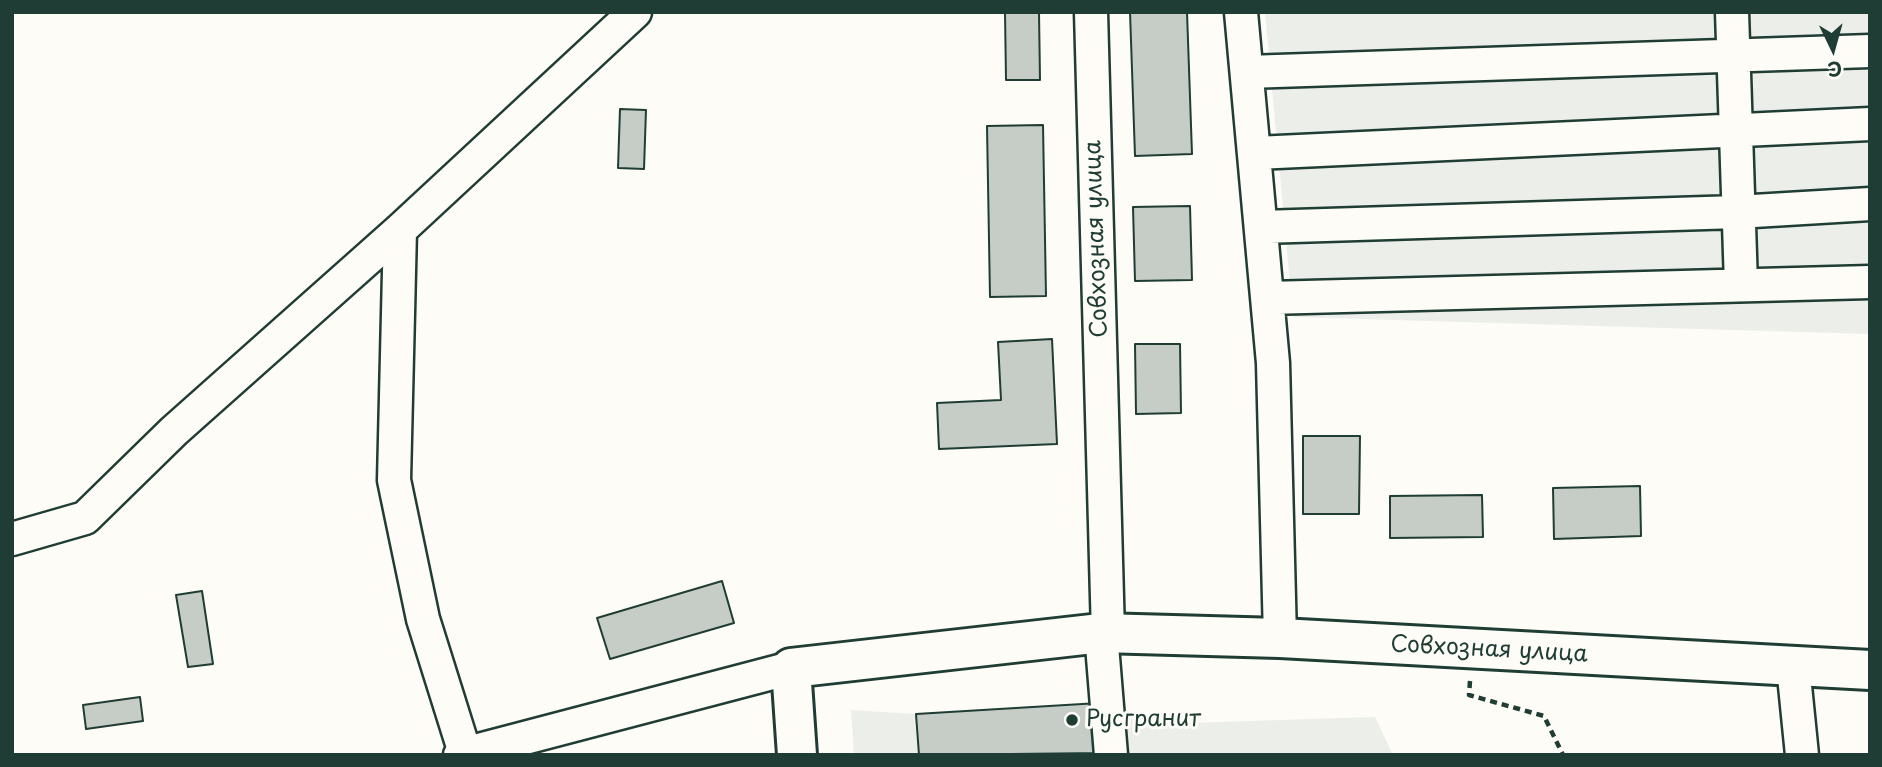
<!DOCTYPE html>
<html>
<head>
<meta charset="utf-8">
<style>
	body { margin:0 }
	#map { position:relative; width:1882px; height:767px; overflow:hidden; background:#fdfcf7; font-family:"Playpen Sans",sans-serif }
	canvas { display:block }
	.frame { position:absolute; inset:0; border:14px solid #1f3d34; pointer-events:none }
	.north { position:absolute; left:1798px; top:14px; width:70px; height:70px; -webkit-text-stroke:5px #fdfcf7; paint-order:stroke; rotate:175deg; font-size:19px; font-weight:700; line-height:28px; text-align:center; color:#1f3d34 }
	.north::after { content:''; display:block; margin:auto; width:24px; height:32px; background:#1f3d34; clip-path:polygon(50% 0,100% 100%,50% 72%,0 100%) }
</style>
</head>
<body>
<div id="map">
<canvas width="1882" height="767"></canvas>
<div class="frame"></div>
<div class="north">С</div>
</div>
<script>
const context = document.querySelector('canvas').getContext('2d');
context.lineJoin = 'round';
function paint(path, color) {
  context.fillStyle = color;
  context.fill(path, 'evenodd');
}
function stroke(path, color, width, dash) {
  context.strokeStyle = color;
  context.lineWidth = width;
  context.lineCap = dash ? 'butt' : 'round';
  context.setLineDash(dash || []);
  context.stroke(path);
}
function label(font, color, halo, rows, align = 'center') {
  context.font = font + ' "Playpen Sans",sans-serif';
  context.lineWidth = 6;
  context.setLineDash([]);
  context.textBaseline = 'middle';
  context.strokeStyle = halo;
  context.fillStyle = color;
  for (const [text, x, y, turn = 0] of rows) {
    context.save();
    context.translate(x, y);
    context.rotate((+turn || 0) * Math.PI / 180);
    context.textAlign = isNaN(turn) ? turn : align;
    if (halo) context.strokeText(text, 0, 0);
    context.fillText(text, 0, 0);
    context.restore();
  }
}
const built = new Path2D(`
	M1265,12H1870V334L1293,317Z
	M1099,703L1156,724L1375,717L1393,755H854L851,710L916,714Z`);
const building = new Path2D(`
	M1005,12H1039L1040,80H1006Z
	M1130,12H1187L1192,154L1135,156Z
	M620,109L646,110L644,169L618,168Z
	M1043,125L1046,296L990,297L987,126Z
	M1190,206L1192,280L1135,281L1133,207Z
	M1052,339L1057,444L939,449L937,403L1001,400L998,342Z
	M1135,344H1180L1181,413L1136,414Z
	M1303,436H1360L1359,514H1303Z
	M1640,486L1641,536L1554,539L1553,488Z
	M1482,495L1483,537L1390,538V496Z
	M722,581L734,623L610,659L597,618Z
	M202,591L213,664L188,667L176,595Z
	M140,697L143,721L86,729L83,705Z
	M1099,703L1102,753L919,755L916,714Z`);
const path = new Path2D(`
	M1470,681L1469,695L1544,716L1563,755`);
const minor = new Path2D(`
	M1091,12L1108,634
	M1241,12L1273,363L1280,638
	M1732,12L1741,285
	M1247,72L1870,51
	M1256,153L1870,124
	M1262,227L1737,212L1870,204
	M400,230L394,480L423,619L465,753
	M1268,298L1870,282
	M12,539L85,518L174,431L400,230L635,12
	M1101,633L1111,755
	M1793,666L1802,755
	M460,755L791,668`);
const major = new Path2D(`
	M797,755L791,668L1101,633L1280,638L1870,670`);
const markers = [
	[1072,720,7,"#1f3d34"]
];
const streetNames = [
	["Совхозная улица",1097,239,-92],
	["Совхозная улица",1489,650,3]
];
const poiNames = [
	["Русгранит",1086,720]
];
paint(built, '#eceee9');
paint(building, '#c6cdc7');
stroke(building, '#1f3d34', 2);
stroke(minor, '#1f3d34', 37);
stroke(major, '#1f3d34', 44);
stroke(path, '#1f3d34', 4.5, [7, 5]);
stroke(minor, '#fdfcf7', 32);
stroke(major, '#fdfcf7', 38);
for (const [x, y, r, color] of markers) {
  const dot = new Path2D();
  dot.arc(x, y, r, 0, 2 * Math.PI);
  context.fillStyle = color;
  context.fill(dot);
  stroke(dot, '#fdfcf7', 2.5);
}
label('23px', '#1f3d34', '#fdfcf7', streetNames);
label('23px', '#1f3d34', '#fdfcf7', poiNames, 'left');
</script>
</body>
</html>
